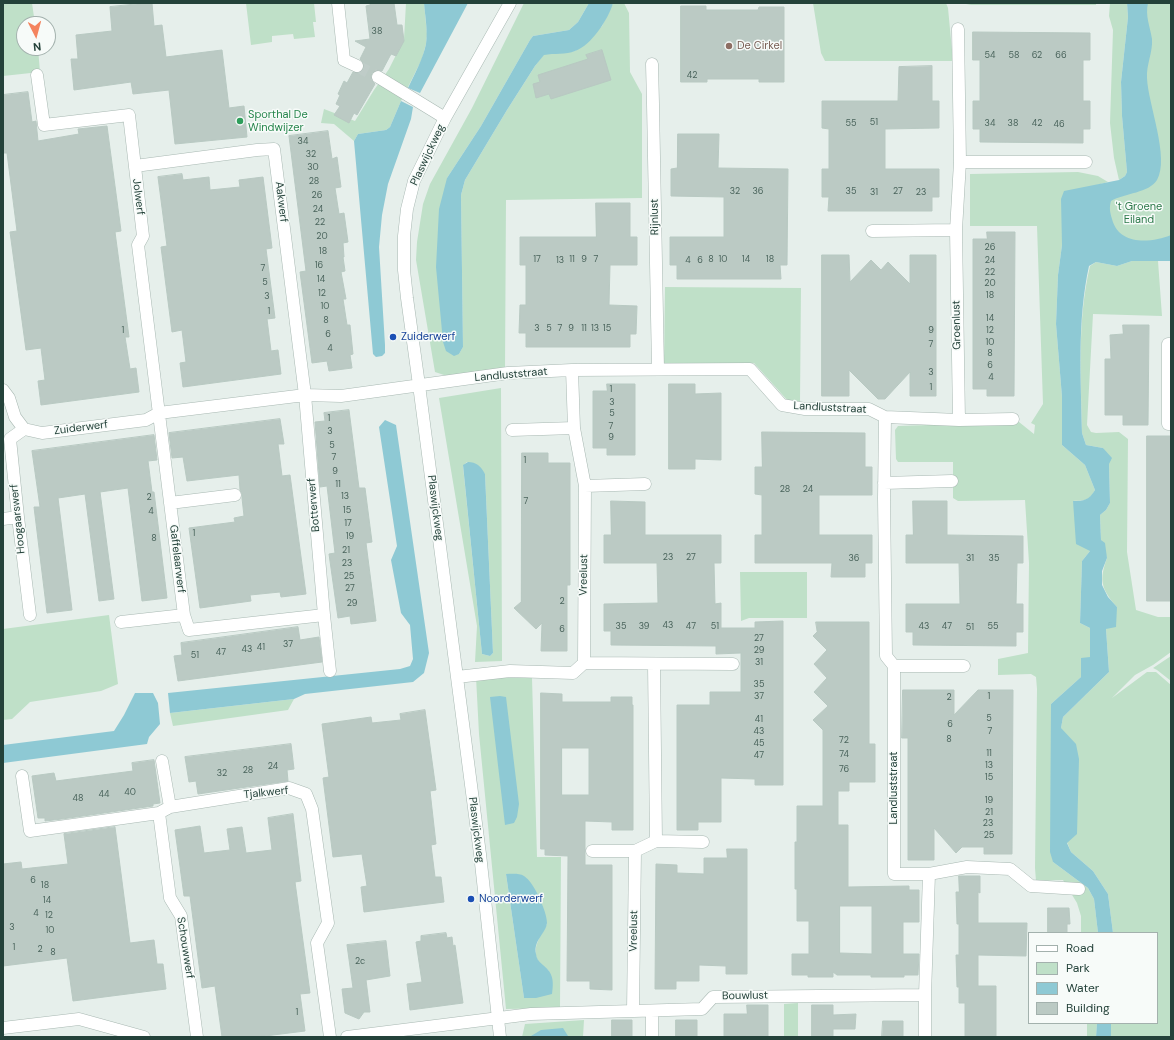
<!DOCTYPE html>
<html>
<head>
<meta charset="utf-8">
<style>
	body { margin:0 }
	#map { position:relative; width:1174px; height:1040px; overflow:hidden; background:#e6efeb; font-family:"DM Sans",sans-serif }
	canvas { display:block }
	.frame { position:absolute; inset:0; border:4px solid #24423a; pointer-events:none }
	.legend { position:absolute; left:1028px; top:932px; width:130px; height:92px; box-sizing:border-box; background:#f7fbf9; border:1px solid #a3b1ad; margin:0; padding:5px 7px; list-style:none; font-size:12px; color:#24423a }
	.legend li { display:flex; align-items:center; gap:8px; height:20px }
	.legend b { width:20px; border:1px solid #a3b1ad }
	.north { position:absolute; left:16px; top:16px; width:40px; height:40px; box-sizing:border-box; background:#f7fbf9; border:1px solid #a3b1ad; border-radius:50%; rotate:174deg; font-size:11px; font-weight:700; line-height:16px; text-align:center; color:#24423a }
	.north::after { content:''; display:block; margin:auto; width:14px; height:18px; background:#f4845f; clip-path:polygon(50% 0,100% 100%,50% 72%,0 100%) }
</style>
</head>
<body>
<div id="map">
<canvas width="1174" height="1040"></canvas>
<div class="frame"></div>
<ul class="legend">
<li><b style="height:5px;background:#fff"></b>Road</li>
<li><b style="height:11px;background:#bfe0c8"></b>Park</li>
<li><b style="height:11px;background:#8ec9d4"></b>Water</li>
<li><b style="height:11px;background:#bbcac4"></b>Building</li>
</ul>
<div class="north">N</div>
</div>
<script>
const context = document.querySelector('canvas').getContext('2d');
context.lineJoin = 'round';
function paint(path, color) {
  context.fillStyle = color;
  context.fill(path, 'evenodd');
}
function stroke(path, color, width, dash) {
  context.strokeStyle = color;
  context.lineWidth = width;
  context.lineCap = dash ? 'butt' : 'round';
  context.setLineDash(dash || []);
  context.stroke(path);
}
function label(font, color, halo, rows, align = 'center') {
  context.font = font + ' "DM Sans",sans-serif';
  context.lineWidth = 3;
  context.setLineDash([]);
  context.textBaseline = 'middle';
  context.strokeStyle = halo;
  context.fillStyle = color;
  for (const [text, x, y, turn = 0] of rows) {
    context.save();
    context.translate(x, y);
    context.rotate((+turn || 0) * Math.PI / 180);
    context.textAlign = isNaN(turn) ? turn : align;
    if (halo) context.strokeText(text, 0, 0);
    context.fillText(text, 0, 0);
    context.restore();
  }
}
const green = new Path2D(`
	M3,3H32L35,24H24V48H38L40,72L3,76Z
	M246,3H314L316,22H313L315,37L294,39L293,34L272,36V42L251,45Z
	M406,3H424L427,34L426,44L422,59L401,101L390,127L386,130L358,134L354,141L334,124L321,123L324,109L355,121L374,90L389,69L404,39Z
	M524,3H589L578,22L569,30L533,36L530,40L481,126L447,178L459,354L463,347L461,195L465,180L507,110L535,66L544,54L575,51L602,26L613,3H624L629,13L630,72L642,94V198L506,200L505,369L447,376L435,372L416,260L417,242L423,204L430,184L472,108Z
	M813,3H946L948,8L953,61H825L821,53Z
	M961,3H1096V5H971Z
	M1110,3H1127L1128,17L1121,82L1122,116L1127,172L1125,176L1119,180L1114,158L1110,123L1113,30L1109,16Z
	M1140,3H1171V242L1109,247L1103,195L1138,178Z
	M1078,172L1098,176L1108,182L1097,185L1062,245L1058,275L1056,324L1062,397V445L1085,465L1095,490C1088,502 1085,500 1073,501L1090,551L1082,561L1080,623L1090,628V657L1081,677L1051,704L1053,862L1088,888L1094,899L1098,933H1081V916L1077,903L1063,880L1036,881L1035,868L1037,689L1036,677L1031,674L998,675V659L1028,653L1029,563L1025,500L958,501L953,498V462H898L896,459L895,430L898,426L1019,422L1034,434L1035,425L1031,423L1043,404L1037,226H970V174Z
	M1132,261H1158L1162,316L1093,314L1087,425L1091,432L1096,433L1119,432L1128,439L1127,552L1136,610L1158,617H1171V652L1153,665L1135,675L1112,698L1147,672H1156L1171,685V1037H1111V1023H1157V933H1113L1108,894L1093,871L1071,852L1067,842L1077,833L1061,728L1063,717L1109,672L1106,629L1117,607C1101,589 1099,580 1107,558L1101,540L1100,515L1106,510L1110,503L1109,464L1103,448L1086,445L1082,433C1081,378 1077,321 1090,266L1096,262L1117,266Z
	M665,287L801,288L800,402L788,401L754,363H664Z
	M501,388L502,661L475,662L477,626L439,398ZM467,462L485,474L493,653L490,656L482,654L463,466Z
	M740,572H807V618H749L741,621Z
	M109,615L118,684L101,691L30,702L12,719L3,720V629Z
	M1171,656V681L1157,670L1153,668Z
	M476,677L532,678L537,857H561L560,1008L506,1009L479,734ZM506,874C527,874 531,881 538,899C541,907 544,915 547,924C541,935 530,950 539,962C541,965 546,968 549,971L524,998Z
	M294,699L288,710L173,726L170,713Z
	M798,1003V1037H784V1004Z
	M584,1020L583,1037L531,1036V1037H522L525,1024Z
	M1087,1023H1097L1096,1037H1087Z`);
const water = new Path2D(`
	M424,3H468L420,93L408,88C415,73 423,59 426,44C428,31 425,16 424,3Z
	M589,3H613C609,18 591,46 575,51C566,55 554,53 544,55L535,66L507,110L465,180L461,195L463,347L459,354L454,356L446,351L443,342L436,267L439,209L447,178L481,126L530,40L533,36L569,30L578,22Z
	M1127,3H1148C1145,16 1150,26 1152,39C1153,52 1146,65 1147,78C1148,104 1170,158 1157,180C1149,193 1125,193 1111,201C1109,208 1110,212 1112,219C1119,246 1151,243 1171,235V261H1132L1117,266L1096,262L1089,266C1077,321 1081,378 1082,433L1086,445L1103,448L1112,458L1109,464L1110,503L1106,510L1100,515L1101,540L1105,543L1107,558L1102,571V585L1108,597L1117,607L1116,627L1106,629L1109,672L1063,717L1061,728L1076,744L1079,759L1077,834L1067,843L1071,852L1093,871L1108,894L1113,933H1098L1094,899L1088,888L1053,862L1050,852L1051,704L1081,677V658L1090,657V628L1080,623L1082,561L1090,551L1076,544L1073,501C1084,501 1089,500 1095,490L1085,465L1062,445V397L1056,324L1058,275L1062,245L1061,199L1064,191L1119,180L1125,176L1127,172L1122,116L1121,82L1128,17Z
	M401,101L413,107L411,119L388,184L382,215L379,247L385,345V353L382,356L376,357L373,354L354,141L358,134L386,130L390,127Z
	M385,420L396,425L429,653L424,673L413,682L305,694L294,699L170,713L168,693L400,669L410,666L413,659L410,625L401,613L391,560L397,546L379,427Z
	M468,462C476,462 481,466 485,474L493,653L490,656L482,654L463,465Z
	M135,693H153L158,703L160,724L149,737L147,744L3,763V745L114,731L124,715Z
	M500,696L506,697L519,804L517,817L514,823L505,825L490,697Z
	M506,874C512,874 519,873 524,876C534,882 547,912 547,923C546,933 533,941 536,954C537,963 544,964 549,971C554,978 553,986 552,994L536,998H524Z
	M1097,1023H1111V1037H1096Z
	M563,1028L568,1036L567,1037H531V1036L541,1030Z`);
const building = new Path2D(`
	M146,3H152L154,26L162,25L166,57L222,50L229,108L244,106L247,137L175,144L169,90L133,94L131,82L74,90L71,59H78L76,35L112,31L110,7Z
	M370,3H394L397,25H402L404,41L396,56L391,54L382,71L378,70L372,73L371,76V80L375,84L357,115L354,113L349,123L334,115L340,106L336,104L340,95L338,94L344,81L347,83L353,72L358,73L364,69L363,62L360,59L366,47L355,41L370,39L366,6L370,5Z
	M681,6H706V10H758L759,7H784V82H759V79H707V82H681Z
	M973,32L1090,33V60H1083V101H1090V129H1083V143L980,142V129H973V101H980V60H973Z
	M602,50L611,80L551,99L549,94L536,98L533,84L540,82L538,75L588,59L586,55Z
	M932,66V101H939V128L885,129V169H939V197H932V211H828L829,197H822V169H829V129L822,128V101H898L899,67Z
	M28,92L32,122L36,121L38,141L79,134L78,129L107,126L121,231L115,232L129,337H125L130,369L136,368L139,392L41,405L38,381L45,380L41,348L26,350L10,232L17,231L7,153H3V95Z
	M328,131L332,159L337,157L341,187L335,188L339,214L344,213L348,242L343,243L344,257H343L345,271L341,272L346,299H343L347,325H350L353,354L350,355L352,368L329,371L327,361L312,363L300,272L306,271L289,136Z
	M678,134H719L718,168L788,169L787,265H780L781,279H677V265H670V237H724V197L671,196V169L677,168Z
	M182,174L183,180L209,177L210,190L240,187L239,180L263,177L272,248L266,249L275,318L267,319L271,351L278,350L281,374L183,387L180,363L186,362L182,330L172,332L161,247L167,246L158,177Z
	M596,203H630V237H637V265H610L609,305L637,306L636,334H630V347H526V333H519L520,305H526V265H520V237H596Z
	M987,232H1015L1014,396H987V389H973V239H987Z
	M822,255H849L850,282L871,260L881,270L888,262L910,284V255H936V396H910V372L885,399H878L849,370V396H822Z
	M1123,325H1149L1148,425H1123V415H1105V359H1111L1110,335L1123,334Z
	M607,384H635V455H607V448H593V391H607Z
	M669,384H695V394L721,393V460L695,459V469H669Z
	M349,410L359,488H365L372,542L366,543L376,621L351,624L350,616L338,618L329,554L335,553L327,486L320,487L315,422L325,421L324,413Z
	M280,419L284,444H278L282,476L290,475L306,594L281,597L280,592L250,595L251,601L200,608L189,528L235,522L234,518L244,516L242,498V494L240,490L239,475L187,481L183,457L172,458L169,433Z
	M762,432L865,433V467H872V495H819V535H872V563H865V577H831L832,563H755V535H762V495L755,494V467H762Z
	M154,435L157,460L148,461L152,492H154L167,598L142,601L128,488L100,492L114,599L99,601L85,494L58,498L72,610L47,613L34,507H40L32,451Z
	M1147,436H1171V601H1147Z
	M522,453H548V463H570V585H567V651H541L542,623L536,629L514,608L521,602Z
	M611,501L645,502V535H721V563H714L715,604L721,603V628H755V622L783,621V785H755V779L721,778V822H698V830H677V705H710V692H741V653L716,654V646L611,645V631H604V604L658,603L657,563H604V535H611Z
	M913,501H947V535L1023,536V563H1017L1016,604H1023V632H1016V646L913,645V632H906V604H960L959,563H906V535H913Z
	M816,622H869V744H875V782H849V791H838V825H848V887L909,886V890H919V922H903V954H919L918,975H904V977H871V975H837L833,972V977H808V975H792V954H809V921H797V889H795V842H797V806H823V730L813,720L828,706L814,692L827,678L814,664L827,650L813,636L817,632ZM840,906H872V954L840,953Z
	M298,627L300,640L319,637L322,662L178,681L174,656L182,655L181,643Z
	M903,690H954V715L978,690H1013L1012,854H984V847H962L956,853L934,828V860H908V738H902Z
	M541,693L562,694V702H611V697H632V705H633V830H612V822L585,821V865H612V990L590,989V981H567L568,856L545,855V849H541ZM562,748H589V795H562Z
	M425,710L436,790L430,791L436,844L431,845L435,877H441L444,902L364,912L361,887L367,886L362,854L333,857L323,778L329,777L322,724L371,717L372,723L401,720L400,714Z
	M291,744L294,769L287,770L288,781L198,794L196,781L189,782L185,757Z
	M154,760L160,803L153,804V806L62,819L45,821V818H38L32,776L54,773L56,781L133,771L132,763Z
	M293,814L301,881L295,882L310,993L300,994L305,1031L257,1037H222L215,986L202,988L190,896H184L175,830L200,826L204,853L230,850L227,829L242,827L246,853L272,850L268,818Z
	M115,827L130,943L154,940L157,964H163L166,989L73,1001L67,958L3,966V864L21,862L22,869L68,864L64,834Z
	M727,849H747V974H726V966L699,965V981H676V989H655L656,864L677,865V873L704,874V858H727Z
	M959,876H980V893L978,892V923H1027L1026,956L978,955V986H996V1037H965V1003H959V987H957L956,955H959V924H957L956,892H959Z
	M1048,908H1069L1070,924H1067V933H1048Z
	M446,933L447,938L452,937L453,946L455,945L463,1003L410,1010L407,984L422,982L416,942L421,941V936Z
	M386,941L390,976L366,980L370,1012H364L359,1019L345,1013L342,989L353,988L347,945Z
	M747,1005H768V1037L724,1036V1014H747Z
	M812,1005H833V1015L856,1014L855,1029H833V1037H812Z
	M612,1020H632V1037H612Z
	M676,1020H697V1037H676Z
	M883,1021H903V1037H882Z`);
const minorTunnel = new Path2D(`
	M357,66L378,77`);
const minor = new Path2D(`
	M338,3L344,60L357,66
	M958,29L960,162L956,230L959,420
	M652,64L653,104L658,369
	M37,75L44,125L129,115L143,236L138,245L184,615L189,630L324,615
	M378,77L445,118
	M960,162H1086
	M135,166L257,150L274,149L305,395L324,615L330,671
	M872,231L956,230
	M1171,344H1168V424H1171
	M572,370L574,428L585,486L584,663
	M3,390L9,398L15,417L24,429L42,433L146,420L159,413L305,395L341,396L508,373L572,370L750,369L782,405L805,409H869L885,417L884,498L886,656L894,666V874H929L925,995V1037
	M885,417L959,420L1013,419
	M24,429L10,439L18,517L30,615
	M512,430L574,428
	M884,483L952,481
	M585,486L645,484
	M170,503L235,495
	M3,519L18,517
	M121,622L184,615
	M654,664L656,841
	M894,666H964
	M457,677L510,671L573,673L584,663L733,664
	M162,761L170,807
	M22,776L30,831L159,813L170,807L289,788L306,794L312,809L328,923L317,943L330,1037
	M159,813L170,898L181,916L197,1037
	M592,851H635L656,841L703,842
	M929,874L967,867L1010,869L1031,886L1079,889
	M633,1011L635,851
	M3,1028L79,1019L144,1037
	M347,1037L531,1014L702,1009L713,997L925,995
	M500,1037L480,854L419,385L407,298L404,270V236L407,209L414,181L445,118L510,3
	M652,1037V1012`);
const markers = [
	[729,46,4,"#8d6e63"],
	[240,121,4,"#2e9e5b"],
	[393,337,4,"#1a4fb4"],
	[471,899,4,"#1a4fb4"]
];
const numberNames = [
	["38",377,32],
	["54",990,56],
	["58",1014,56],
	["62",1037,56],
	["66",1061,56],
	["42",692,76],
	["51",874,123],
	["55",851,124],
	["34",990,124],
	["38",1013,124],
	["42",1037,124],
	["46",1059,125],
	["34",303,142],
	["32",311,155],
	["30",313,168],
	["28",314,182],
	["32",735,192],
	["36",758,192],
	["35",851,192],
	["27",898,192],
	["31",874,193],
	["23",921,193],
	["26",317,196],
	["24",318,210],
	["22",320,223],
	["20",322,237],
	["26",990,248],
	["18",323,252],
	["17",537,260],
	["11",572,260],
	["9",584,260],
	["7",596,260],
	["8",711,260],
	["10",723,260],
	["14",746,260],
	["18",770,260],
	["13",560,261],
	["4",688,261],
	["6",700,261],
	["24",990,261],
	["16",319,266],
	["7",263,269],
	["22",990,273],
	["14",321,280],
	["5",265,283],
	["20",990,284],
	["12",322,294],
	["18",990,296],
	["3",267,297],
	["10",325,307],
	["1",269,312],
	["14",990,319],
	["8",326,321],
	["3",537,329],
	["5",549,329],
	["7",560,329],
	["9",571,329],
	["11",584,329],
	["13",595,329],
	["15",607,329],
	["1",123,331],
	["9",931,331],
	["12",990,331],
	["6",328,335],
	["10",990,343],
	["7",931,345],
	["4",330,349],
	["8",990,354],
	["6",990,366],
	["3",931,373],
	["4",991,378],
	["1",931,388],
	["1",611,390],
	["3",612,403],
	["5",612,414],
	["1",329,419],
	["7",611,427],
	["3",330,432],
	["9",611,438],
	["5",332,446],
	["7",334,458],
	["1",525,461],
	["9",335,472],
	["11",338,485],
	["28",785,490],
	["24",808,490],
	["13",345,497],
	["2",149,498],
	["7",526,502],
	["15",347,511],
	["4",151,512],
	["17",348,524],
	["1",194,534],
	["19",350,537],
	["8",154,539],
	["21",346,551],
	["23",668,558],
	["27",691,558],
	["36",854,559],
	["31",970,559],
	["35",994,559],
	["23",347,564],
	["25",349,577],
	["27",350,589],
	["2",562,602],
	["29",352,604],
	["43",668,626],
	["35",621,627],
	["39",644,627],
	["47",691,627],
	["51",715,627],
	["43",924,627],
	["47",947,627],
	["55",993,627],
	["51",970,628],
	["6",562,630],
	["27",759,639],
	["37",288,645],
	["41",261,648],
	["43",247,650],
	["29",759,651],
	["47",221,653],
	["51",195,656],
	["31",759,663],
	["35",759,685],
	["37",759,697],
	["1",989,697],
	["2",949,698],
	["5",989,719],
	["41",759,720],
	["6",950,725],
	["43",759,732],
	["7",990,732],
	["8",949,740],
	["72",844,741],
	["45",759,744],
	["11",989,754],
	["74",844,755],
	["47",759,756],
	["13",989,766],
	["24",273,767],
	["76",844,770],
	["28",248,771],
	["32",222,774],
	["15",989,778],
	["40",130,793],
	["44",104,795],
	["48",78,799],
	["19",989,801],
	["21",989,813],
	["23",988,824],
	["25",989,836],
	["6",33,881],
	["18",45,886],
	["14",47,901],
	["4",36,914],
	["12",49,916],
	["3",12,928],
	["10",50,931],
	["1",14,948],
	["2",40,950],
	["8",53,953],
	["2c",360,962],
	["1",297,1013]
];
const educationNames = [
	["De Cirkel",737,46]
];
const leisureNames = [
	["Sporthal De",248,115],
	["Windwijzer",248,128]
];
const streetNames = [
	["Plaswijckweg",428,155,-65],
	["Jolwerf",138,197,83],
	["Aakwerf",281,202,83],
	["Rijnlust",655,217,-91],
	["Groenlust",957,325,-91],
	["Landluststraat",511,375,-5],
	["Landluststraat",830,408,3],
	["Zuiderwerf",81,428,-7],
	["Botterwerf",314,505,-95],
	["Plaswijckweg",435,508,83],
	["Hoogaarswerf",18,519,-96],
	["Gaffelaarwerf",177,559,83],
	["Vreelust",584,575,-89],
	["Landluststraat",894,788,-90],
	["Tjalkwerf",266,793,-6],
	["Plaswijckweg",476,830,83],
	["Vreelust",634,931,-89],
	["Schouwwerf",185,948,81],
	["Bouwlust",745,996,-1]
];
const parkNames = [
	["'t Groene",1139,207],
	["Eiland",1139,220]
];
const transitNames = [
	["Zuiderwerf",401,337],
	["Noorderwerf",479,899]
];
paint(green, '#bfe0c8');
paint(water, '#8ec9d4');
paint(building, '#bbcac4');
stroke(building, '#b8c9c2', 1);
stroke(minorTunnel, '#bfccc8', 12, [12, 6]);
stroke(minor, '#a8b8b2', 13);
stroke(minor, '#fff', 12);
for (const [x, y, r, color] of markers) {
  const dot = new Path2D();
  dot.arc(x, y, r, 0, 2 * Math.PI);
  context.fillStyle = color;
  context.fill(dot);
  stroke(dot, '#f7fbf9', 1.5);
}
label('9px', '#4a645c', null, numberNames);
label('11px', '#785e54', '#f7fbf9', educationNames, 'left');
label('11px', '#27864d', '#f7fbf9', leisureNames, 'left');
label('11px', '#24423a', '#f7fbf9', streetNames);
label('11px', '#2d7a4b', '#f7fbf9', parkNames);
label('11px', '#164399', '#f7fbf9', transitNames, 'left');
</script>
</body>
</html>
